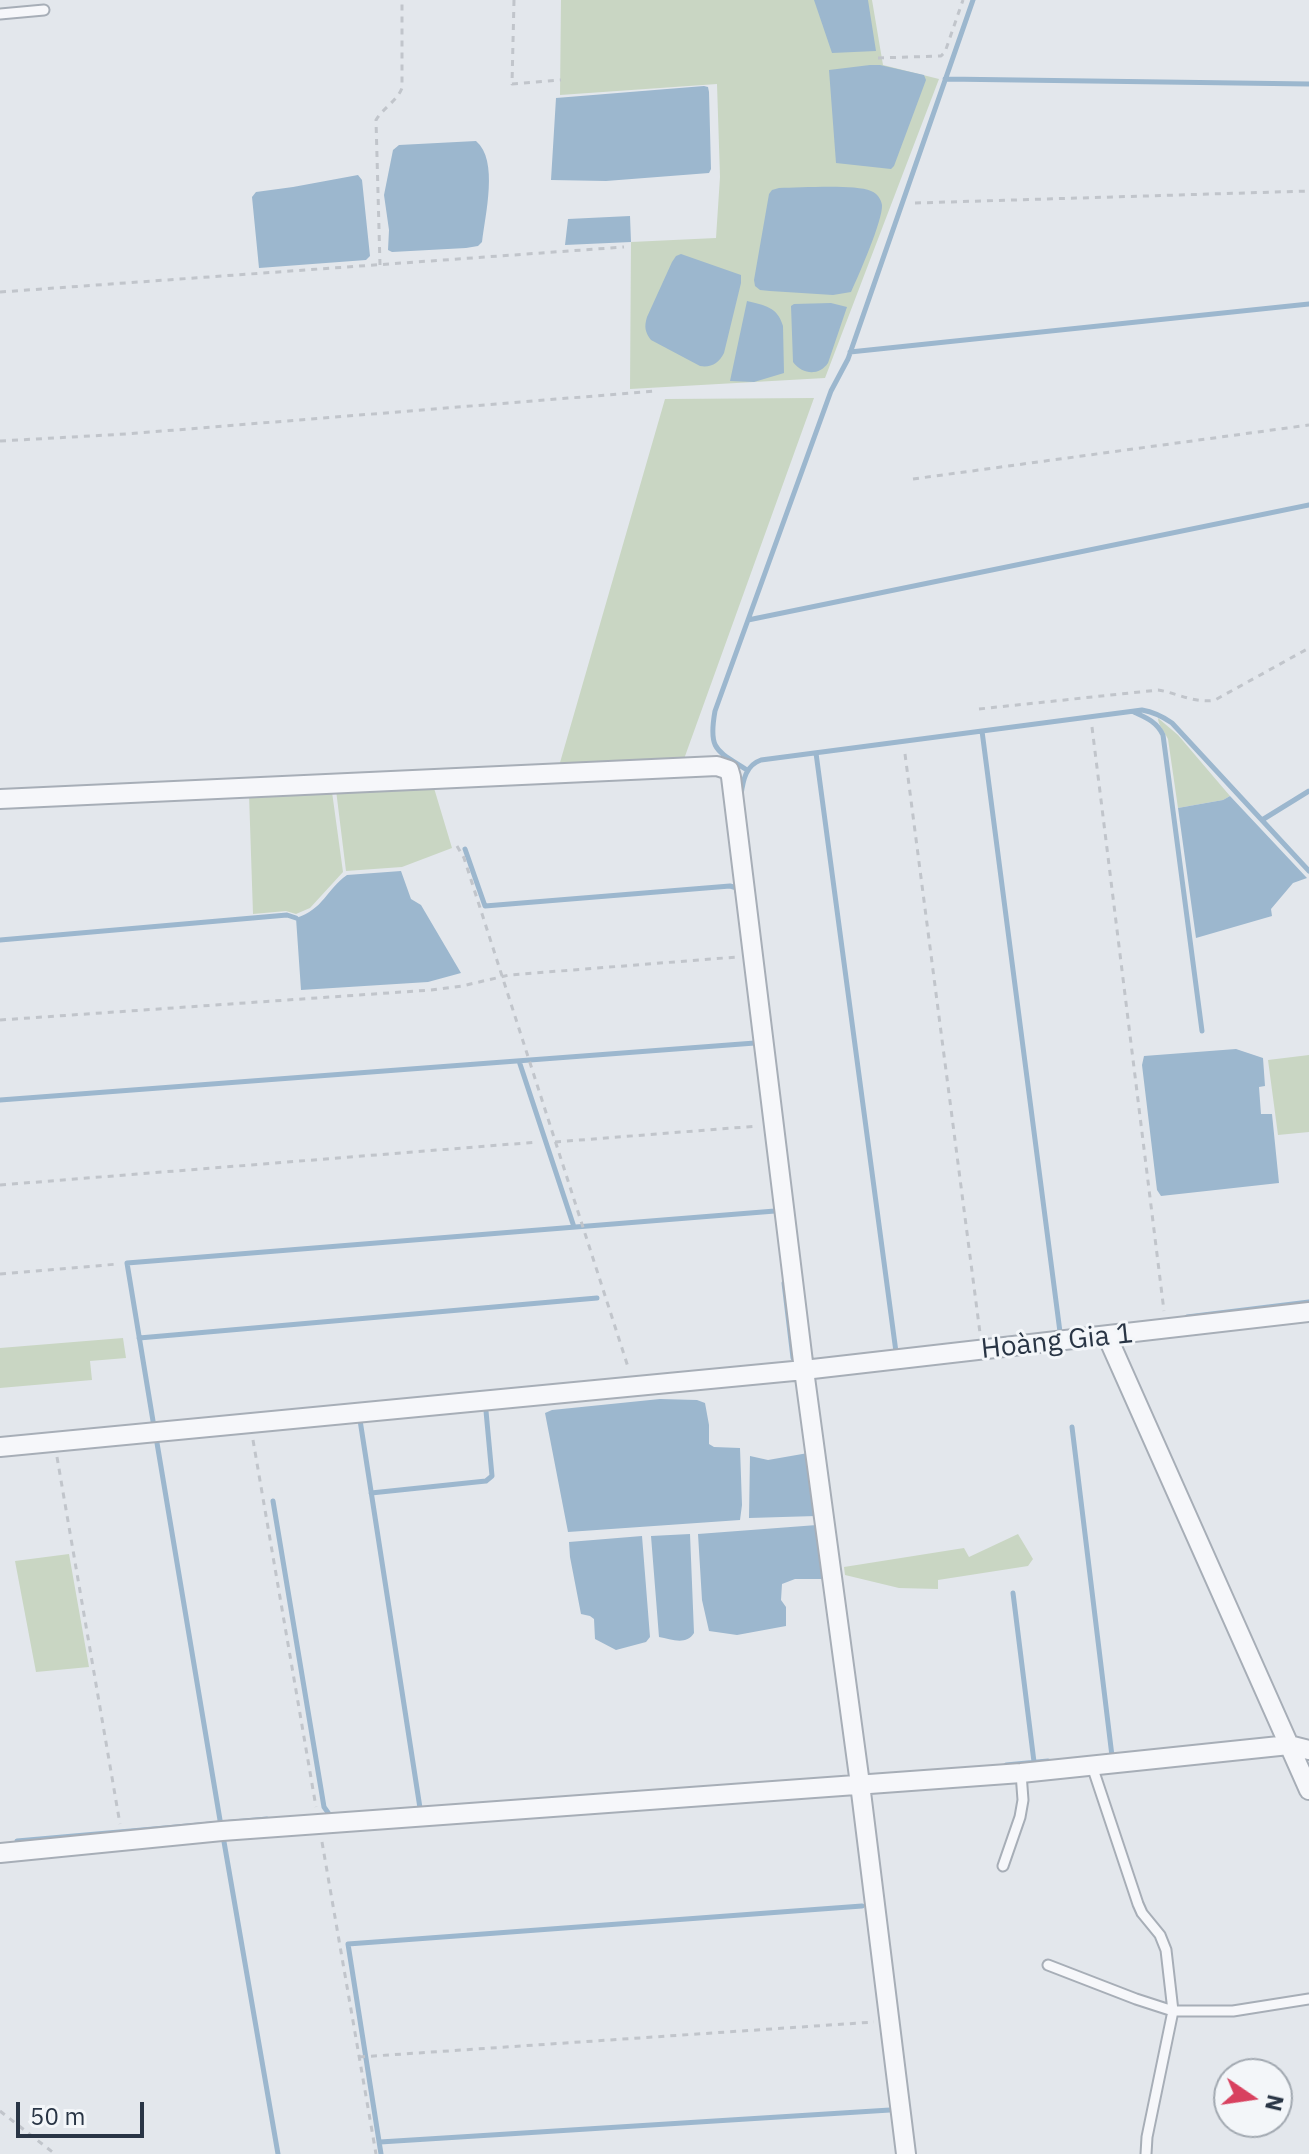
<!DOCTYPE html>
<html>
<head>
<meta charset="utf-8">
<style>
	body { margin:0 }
	#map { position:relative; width:1309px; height:2154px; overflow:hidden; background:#e3e7ec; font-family:"IBM Plex Sans",sans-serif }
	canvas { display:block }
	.north { position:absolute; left:1213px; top:2058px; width:80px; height:80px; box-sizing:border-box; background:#f3f6f9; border:2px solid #a2a9b1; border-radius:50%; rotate:103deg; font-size:22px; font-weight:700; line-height:32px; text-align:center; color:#293545 }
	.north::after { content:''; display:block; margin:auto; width:28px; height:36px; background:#d8415f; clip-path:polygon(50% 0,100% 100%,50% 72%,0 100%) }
	.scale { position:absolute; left:16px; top:2102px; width:128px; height:36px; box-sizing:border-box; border:4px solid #293545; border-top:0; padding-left:10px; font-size:24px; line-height:28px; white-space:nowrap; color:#293545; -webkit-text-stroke:6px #f3f6f9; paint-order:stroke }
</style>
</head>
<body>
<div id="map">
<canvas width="1309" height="2154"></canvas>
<div class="north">N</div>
<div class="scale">50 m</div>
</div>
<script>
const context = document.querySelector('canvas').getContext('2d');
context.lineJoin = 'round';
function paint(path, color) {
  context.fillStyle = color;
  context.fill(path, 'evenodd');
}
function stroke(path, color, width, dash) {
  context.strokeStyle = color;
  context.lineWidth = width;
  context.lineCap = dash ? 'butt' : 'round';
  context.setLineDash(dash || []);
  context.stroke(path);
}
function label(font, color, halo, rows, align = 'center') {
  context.font = font + ' "IBM Plex Sans",sans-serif';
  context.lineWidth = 6;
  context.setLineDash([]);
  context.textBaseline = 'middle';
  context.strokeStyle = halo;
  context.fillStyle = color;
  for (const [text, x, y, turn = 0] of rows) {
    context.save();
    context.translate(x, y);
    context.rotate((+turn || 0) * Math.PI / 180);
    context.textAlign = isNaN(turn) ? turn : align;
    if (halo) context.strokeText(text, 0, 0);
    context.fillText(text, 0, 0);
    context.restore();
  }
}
const green = new Path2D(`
	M561,0H872L883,65L939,79L825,378L630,389L631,242L716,238L720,177L717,84L560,95Z
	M814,398L684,759L559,766L665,399Z
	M1158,718L1178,735L1230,796L1223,800L1178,808L1168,739C1165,732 1158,725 1158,718Z
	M431,785L434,788L452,848L402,867L346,871L336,790Z
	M332,792L343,872L310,908L296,914L286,911L253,914L249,794Z
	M1309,1055V1132L1278,1135L1268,1060Z
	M123,1338L126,1358L90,1361L92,1380L0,1388V1348Z
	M1018,1534L1033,1559L1028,1566L938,1580V1589L899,1588L845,1575L844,1567L964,1548L969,1557Z
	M69,1554L89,1667L36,1672L15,1561Z`);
const water = new Path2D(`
	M814,0H868L876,51L832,53Z
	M870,65H880L924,75L926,80L894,166L891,169L836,163L829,70Z
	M704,86L708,87L709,92L711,169L709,173L606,181L551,180L556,98Z
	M476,141C499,160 485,215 482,242L478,246L466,248L392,252L388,250L389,230L384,195L393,150L399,145Z
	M358,175L362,180L370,256L366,260L259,268L252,197L256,192L293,187Z
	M779,188C800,188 854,184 871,191C877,193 881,199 882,205C883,220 858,277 851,292L833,295L770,291L760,290L755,286L754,280L769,194L772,190Z
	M630,216L631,242L565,245L568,219Z
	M681,254L741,275V283L724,353C719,363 711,368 700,366L651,340C645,332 644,327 647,317L672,262L676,256Z
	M747,301C764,305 778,307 783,326L784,373L754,382L730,381Z
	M831,303L847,307L828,363C819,376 803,375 793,362L791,306L794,304Z
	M1230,796L1307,878L1293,883L1271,909L1272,916L1196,938L1178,808L1223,800Z
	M401,871L411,899L421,905L461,973L428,982L301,990L296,918C324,909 326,890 347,875Z
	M1236,1049L1263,1058L1265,1086L1259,1087L1261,1114H1272L1279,1183L1161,1196L1157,1190L1142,1065L1144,1056Z
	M660,1399L697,1400L705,1403L709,1425V1444L714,1447L740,1448L742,1505L740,1520L568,1532L545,1413L552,1410Z
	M808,1453L816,1516L749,1518L750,1456L768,1460Z
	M817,1525L824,1579H795L782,1584L781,1600L786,1607V1626L737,1635L709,1631L702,1600L698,1534Z
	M690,1534L694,1633C686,1646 671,1639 659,1637L651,1536Z
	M642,1536L650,1637L646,1642L616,1650L595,1639L594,1619L590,1616L581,1614L570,1557L569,1542Z`);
const stream = new Path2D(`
	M945,79L1309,84
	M850,352L1309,304
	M748,620L1309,505
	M1134,712C1147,718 1157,722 1163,735L1202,1031
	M982,731L1060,1332
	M816,753L896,1352
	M747,770C716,750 708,750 715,711L831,391L848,359L973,0
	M741,795C743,780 746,765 761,760L1142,710C1154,712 1162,716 1172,723L1309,871
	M1262,820L1309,791
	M465,849L485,906L730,886L737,888V892
	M0,940L287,915L296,918
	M519,1061L574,1227
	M0,1100L755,1043
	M784,1283L793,1358
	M1187,1317L1309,1302
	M139,1338L597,1298
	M360,1420L420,1808
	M154,1427L127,1263L775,1211
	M1072,1427L1112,1756
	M156,1437L221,1826
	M371,1493L486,1481L492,1476L486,1411
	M273,1501L324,1807L329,1814
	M1013,1593L1034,1762
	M1006,1765L1048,1761
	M223,1836L278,2154
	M17,1841L267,1819
	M380,2142L890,2110
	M381,2154L348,1944L862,1906`);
const path = new Path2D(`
	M514,0L512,84L561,80
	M878,58L941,56L945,52L963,0
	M915,203L1309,191
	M380,265L376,120C383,108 397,101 402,88V0
	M0,292L624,247
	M0,441L126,434L656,391
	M913,479L1309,425
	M979,709L1158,690C1177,693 1196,704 1215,700L1309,648
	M1092,727L1164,1311
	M905,754L980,1333
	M457,846L464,858L629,1370
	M0,1020L431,990L462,986L509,975L737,957
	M555,1142L758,1126
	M0,1185L538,1142
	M0,1274L118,1264
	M253,1440L316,1807
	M57,1457L120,1824
	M322,1842L376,2154
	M359,2057L874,2022
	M0,2111L55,2154`);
const service = new Path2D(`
	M0,14L44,10
	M1092,1766L1138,1904L1142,1913L1160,1935L1166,1950L1173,2011L1147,2137L1146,2154
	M1003,1866L1020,1817L1023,1800L1021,1773
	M1048,1965L1136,1999L1173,2011H1233L1309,1999`);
const minor = new Path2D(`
	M0,799L717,766L729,770L731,777L804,1370L860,1784L906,2154
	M1107,1336L1309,1790
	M0,1447L804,1370L1309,1312
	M0,1853L222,1831L1021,1773L1289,1745L1309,1750`);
const streetNames = [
	["Hoàng Gia 1",1057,1342,-6]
];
paint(green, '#c9d6c3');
paint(water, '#9cb7ce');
stroke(stream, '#9cb7ce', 5);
stroke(service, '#a7aeb7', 13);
stroke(minor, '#a7aeb7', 22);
stroke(path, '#c1c5cb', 3, [6, 6]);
stroke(service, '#f6f7fa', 9);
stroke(minor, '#f6f7fa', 18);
label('28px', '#293545', '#f3f6f9', streetNames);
</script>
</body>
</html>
